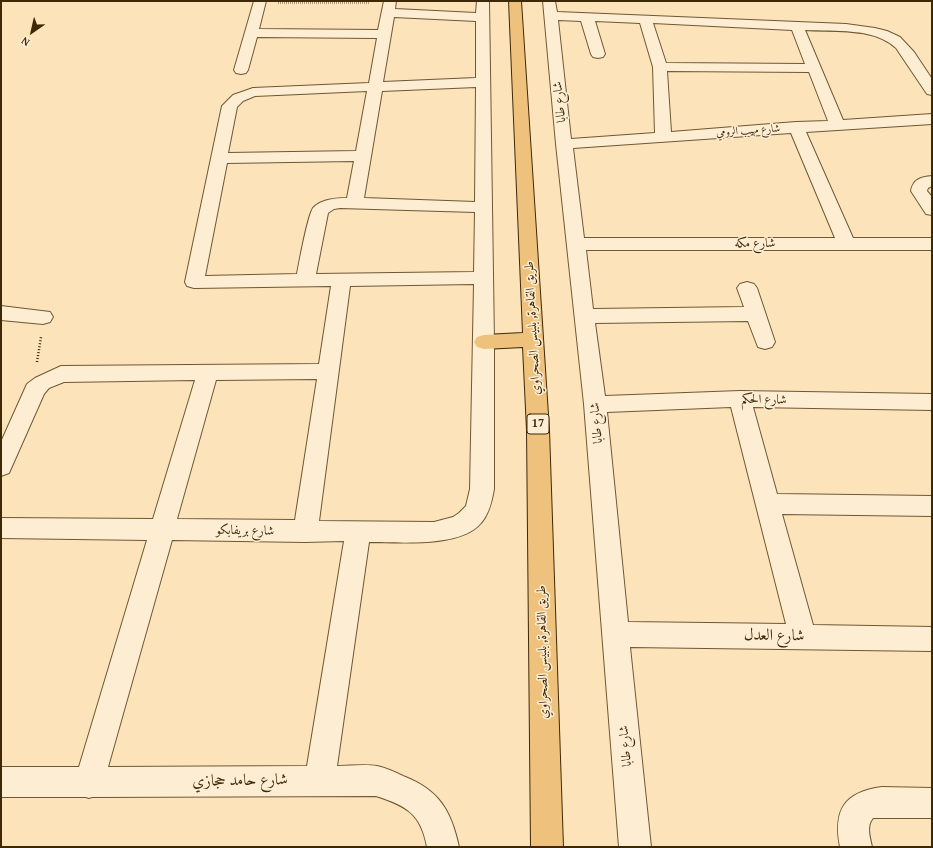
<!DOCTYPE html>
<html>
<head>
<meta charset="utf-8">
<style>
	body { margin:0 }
	#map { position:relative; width:933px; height:848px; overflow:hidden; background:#fce3ba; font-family:"Gentium Book Plus",serif }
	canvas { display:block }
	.frame { position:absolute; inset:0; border:2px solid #3e2907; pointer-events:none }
	.north { position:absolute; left:12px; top:12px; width:40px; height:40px; -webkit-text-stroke:3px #fdedd2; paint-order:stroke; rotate:214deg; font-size:11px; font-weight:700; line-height:16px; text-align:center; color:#3e2907 }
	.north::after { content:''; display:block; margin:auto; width:14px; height:18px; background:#3e2907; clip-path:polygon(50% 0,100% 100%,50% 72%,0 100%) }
</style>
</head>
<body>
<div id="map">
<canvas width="933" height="848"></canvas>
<div class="frame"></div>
<div class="north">N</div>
</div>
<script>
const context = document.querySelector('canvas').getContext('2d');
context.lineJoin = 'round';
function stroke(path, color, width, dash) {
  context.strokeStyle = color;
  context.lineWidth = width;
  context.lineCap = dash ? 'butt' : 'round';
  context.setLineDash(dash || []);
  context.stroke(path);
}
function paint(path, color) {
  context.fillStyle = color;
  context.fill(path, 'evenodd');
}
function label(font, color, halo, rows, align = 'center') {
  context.font = font + ' "Gentium Book Plus",Amiri,serif';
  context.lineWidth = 3;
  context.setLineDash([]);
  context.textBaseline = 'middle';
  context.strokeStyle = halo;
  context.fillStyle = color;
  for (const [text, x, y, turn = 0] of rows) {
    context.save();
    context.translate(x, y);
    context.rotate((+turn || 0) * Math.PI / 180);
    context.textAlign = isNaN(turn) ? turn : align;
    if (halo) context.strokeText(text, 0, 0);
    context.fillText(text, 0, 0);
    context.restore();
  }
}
const pathFar1 = new Path2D(`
	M278,3H369`);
const path = new Path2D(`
	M37,362L41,337`);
const minor = new Path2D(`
	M254,1H266L259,29L378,30L384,1H396L395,9L476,13L477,1H489L494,342V489C492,501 489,514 481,523C461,548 398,542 369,542L337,766C349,766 365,764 377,766C386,768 395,772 403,776C439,790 451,810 459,847H427C421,814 407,806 376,796L92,797L89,798L86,797H1V767H79L147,540L1,538V518L153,519L195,380L64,382L49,388L44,394L9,473L1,476V442L27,384L35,378L61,366L319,364L331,286L194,288L187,286L185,282L222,106L233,95L253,88L369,83L377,38L257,37L248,70L246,73L241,74L236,73L234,70ZM394,17L476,21V78L383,82ZM476,87L475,202L364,198L382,91ZM367,91L356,151L228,153L237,107L243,101L255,96ZM354,161L347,198C336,198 321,199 313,208C308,215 299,263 297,274L205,276L227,163ZM340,208L475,212L474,272L316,274L328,213L334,209ZM474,284L470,489L466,506L459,513L453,517L434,522L319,521L350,286ZM317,379L295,520L177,519L216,380ZM172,540L305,542L344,541L307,766L108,767Z
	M543,1H555L557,12L846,24L875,28L887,31L900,37L914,52L932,79V95L927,94L896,48C873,27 835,32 805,30L843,120L932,114V124L806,132L853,238H932V250H586L593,309L744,307L737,288L740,284L747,282L754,284L757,288L775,342L772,347L765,349L758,347L748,321L595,323L605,396L740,391L932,394V410L753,407L777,494L932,496V516L782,514L813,625L932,627V651L630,647L651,847H619L584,404L556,144ZM558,20L581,21L591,54L593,57L598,58L603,57L605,54L595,21L640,23L653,67L655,133L571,139ZM653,23L792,30L805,64L666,63ZM667,71L809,72L828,121L796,122L671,132ZM791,133L835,238H584L573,148ZM731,407L786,624L628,622L607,412Z
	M932,176V186L928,188L927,191L932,197V215L926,214L911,191C913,179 921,177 932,176Z
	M1,306L50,312L53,317L50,322L43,324L1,320Z
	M882,787L932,788V818H873C866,826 870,837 872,847H840C833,810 844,792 882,787Z`);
const highway = new Path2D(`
	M509,1H521L549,430L563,847H531L527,430L523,347L484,349L477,347L474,342L477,337L484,335L523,333Z`);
const farStreetnames = [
	["شارع مهيب الرومي",748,131,-4]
];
const shields = [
	[538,424,22]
];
const shieldNames = [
	["17",538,424]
];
const streetNames = [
	["شارع طابا",560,102,-96],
	["شارع مكه",755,244],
	["طريق القاهرة, بلبيس الصحراوي",533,328,-93],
	["شارع الحكم",764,400,1],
	["شارع طابا",597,423,-95],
	["شارع بريفابكو",245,531,1],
	["طريق القاهرة, بلبيس الصحراوي",543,652,-91],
	["شارع طابا",626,746,-95]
];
const nearStreetnames = [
	["شارع العدل",774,636,1],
	["شارع حامد حجازي",240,781,-1]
];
stroke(minor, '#6e5834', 2);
stroke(highway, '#3e2907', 2);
stroke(pathFar1, '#3e2907', 1.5, [0.5, 1.5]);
stroke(path, '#3e2907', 2.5, [1, 2]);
paint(minor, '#fdedd2');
paint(highway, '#eec27d');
label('11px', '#3e2907', '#fdedd2', farStreetnames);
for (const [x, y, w] of shields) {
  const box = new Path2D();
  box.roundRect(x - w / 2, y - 10, w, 20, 3);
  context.fillStyle = '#fdedd2';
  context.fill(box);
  stroke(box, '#3e2907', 1);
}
label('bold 12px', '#3e2907', null, shieldNames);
label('13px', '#3e2907', '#fdedd2', streetNames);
label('16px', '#3e2907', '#fdedd2', nearStreetnames);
</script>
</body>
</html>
